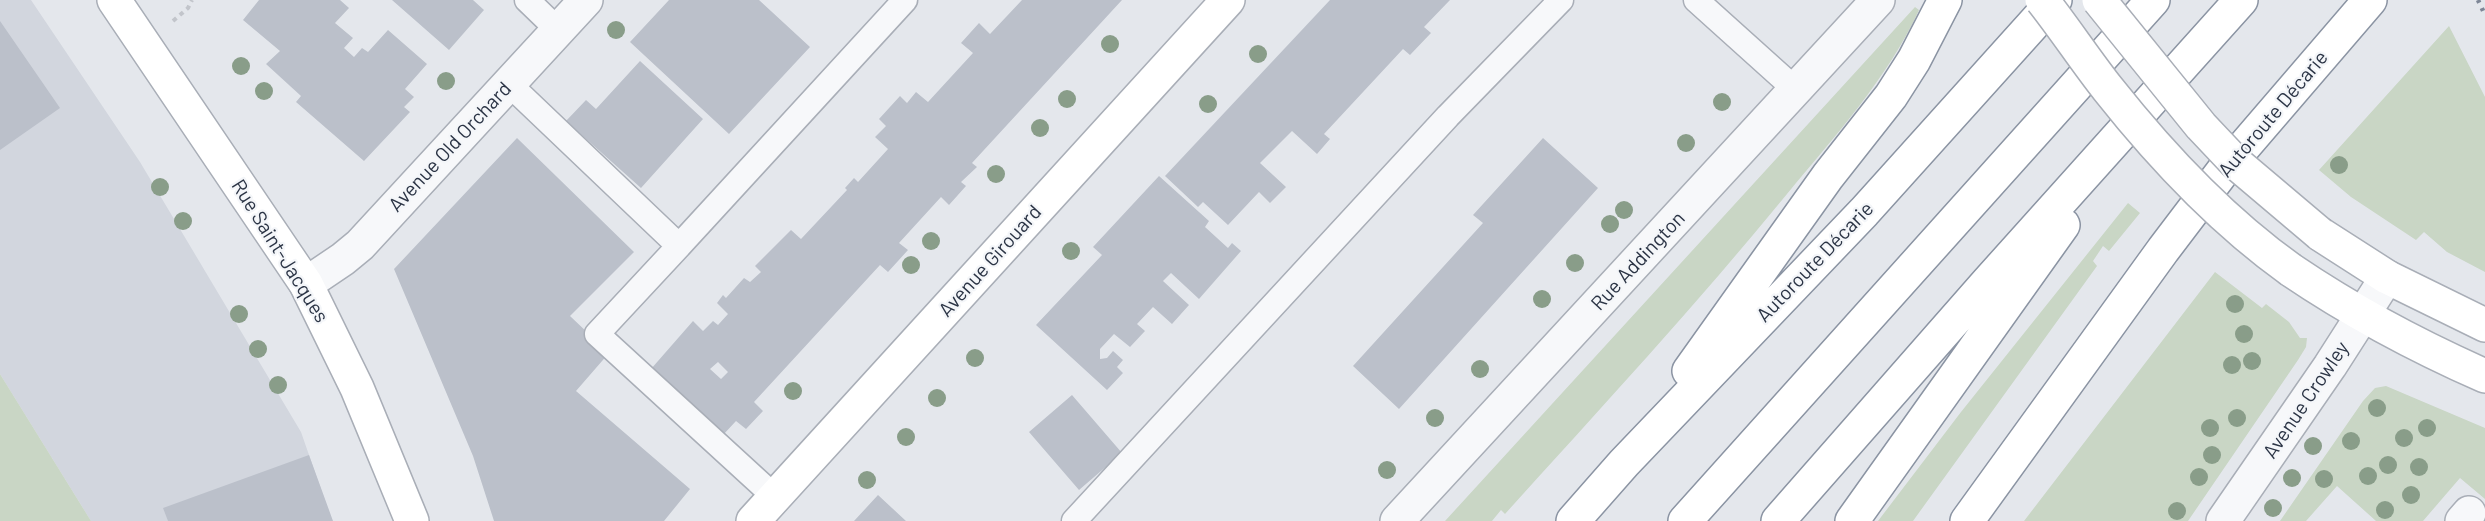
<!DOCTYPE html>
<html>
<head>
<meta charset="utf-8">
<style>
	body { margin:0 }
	canvas { display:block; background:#e4e7ec }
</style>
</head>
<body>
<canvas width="2485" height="521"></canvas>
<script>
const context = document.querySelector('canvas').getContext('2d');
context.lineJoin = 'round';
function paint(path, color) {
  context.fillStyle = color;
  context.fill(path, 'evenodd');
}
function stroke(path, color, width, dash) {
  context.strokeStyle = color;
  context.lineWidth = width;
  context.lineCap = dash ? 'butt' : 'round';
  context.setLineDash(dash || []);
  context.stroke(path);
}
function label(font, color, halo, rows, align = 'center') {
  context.font = font + ' Barlow,sans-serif';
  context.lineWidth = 4.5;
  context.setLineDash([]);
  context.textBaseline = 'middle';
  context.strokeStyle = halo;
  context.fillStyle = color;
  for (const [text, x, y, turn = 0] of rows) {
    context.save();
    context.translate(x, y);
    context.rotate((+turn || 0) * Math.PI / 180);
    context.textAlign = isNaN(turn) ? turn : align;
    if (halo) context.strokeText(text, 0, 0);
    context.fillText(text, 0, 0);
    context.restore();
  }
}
const built = new Path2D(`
	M0,0H31L140,162L301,432L332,521H91L0,374Z`);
const green = new Path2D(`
	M1915,7L1919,10C1888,78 1834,137 1787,194C1697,304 1600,409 1505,514L1501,510L1492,521H1445Z
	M2449,26L2485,97V272L2447,252L2424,232L2416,240L2351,197L2319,170Z
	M2128,203L2140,213L2109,251L2103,246L2093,261L2097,266L1913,521H1878L1961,412Z
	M2215,272L2262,308L2266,304L2289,322L2300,338H2307L2306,347L2298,360L2188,521H2024Z
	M0,374L91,521H0Z
	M2386,386L2485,428V499L2460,478L2423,521H2376L2337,486L2306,521H2280L2363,401L2375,388Z`);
const building = new Path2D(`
	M259,0H340L349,8L335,23L353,38L344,48L354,57L362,48L368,52L388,30L427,64L405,89L414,97L404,107L410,112L364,161L296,102L301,96L266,64L280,51L243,20Z
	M392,0H473L484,10L449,50Z
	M669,0H759L810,47L729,134L630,42Z
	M1022,0H1122L972,163L977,167L961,182L966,186L949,205L941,197L899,243L908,250L888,272L880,265L754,402L763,411L746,429L736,421L723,435L651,369L693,321L703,331L713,321L718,325L728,314L717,303L723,295L726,298L744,278L750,282L761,272L755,266L791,230L801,239L847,190L845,188L854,178L858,182L888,149L875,137L886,126L879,119L900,96L907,103L916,92L928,102L973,53L961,43L979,23L990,34ZM718,362L728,372L721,379L710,369Z
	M1330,0H1450L1424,27L1431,33L1410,55L1403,49L1324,134L1330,139L1317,154L1292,131L1260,163L1286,187L1270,203L1259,192L1228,225L1203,202L1198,207L1165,176Z
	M0,21L60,108L0,150Z
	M640,61L703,119L641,188L566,121L586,100L596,109Z
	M517,138L634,252L570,316L609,353L576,391L690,489L664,521H494L473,456L394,269Z
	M1543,138L1598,188L1399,409L1353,366L1483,223L1473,215Z
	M1159,176L1209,221L1205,227L1228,248L1232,243L1241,251L1199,299L1171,273L1163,281L1189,305L1172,324L1153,307L1137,324L1145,331L1130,347L1114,334L1100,349V359L1107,358L1113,351L1123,360L1117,367L1123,373L1107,390L1036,325L1102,255L1093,247Z
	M1072,395L1122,453L1079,490L1029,432Z
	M309,455L333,521H168L163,508Z
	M878,495L906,521H854Z`);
const path = new Path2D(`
	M173,21L188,8L192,0`);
const lane = new Path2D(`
	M527,0L558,30
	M1696,0L1796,90
	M508,83L679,246L905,0
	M679,246L597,334L775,497
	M1074,521L1448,116L1561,0`);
const street = new Path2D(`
	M306,284L343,259L360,245L586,0
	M1397,521L1878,0
	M2223,521L2330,366L2387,277
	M2462,521L2469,513`);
const secondary = new Path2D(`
	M114,0L306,284L357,388L412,521
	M2320,234L2387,277L2485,325
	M2291,270C2353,312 2417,346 2485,376
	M753,521L1228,0`);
const highway = new Path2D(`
	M1689,371L1828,176L1891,96L1914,60L1945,0
	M1573,521L1624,463L1864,212L2055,0
	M1685,521L2153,0
	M1778,521L1987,283L2241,0
	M1852,521L2063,225
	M1967,521L2163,250L2223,171L2370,0`);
const rail = new Path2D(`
	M2478,0L2485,15`);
const secondaryBridge = new Path2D(`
	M2042,0C2065,29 2085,60 2108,89C2161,156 2221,220 2291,270
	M2099,0L2201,126L2236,163L2320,234`);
const trees = [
	[616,30],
	[1110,44],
	[1258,54],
	[241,66],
	[446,81],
	[264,91],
	[1067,99],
	[1722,102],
	[1208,104],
	[1040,128],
	[1686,143],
	[2339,165],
	[996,174],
	[160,187],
	[1624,210],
	[183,221],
	[1610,224],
	[931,241],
	[1071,251],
	[1575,263],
	[911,265],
	[1542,299],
	[2235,304],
	[239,314],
	[2244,334],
	[258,349],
	[975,358],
	[2252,361],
	[2232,365],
	[1480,369],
	[278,385],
	[793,391],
	[937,398],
	[2377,408],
	[1435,418],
	[2237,418],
	[2210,428],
	[2427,428],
	[906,437],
	[2404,438],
	[2351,441],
	[2313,446],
	[2212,455],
	[2388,465],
	[2419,467],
	[1387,470],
	[2368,476],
	[2199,477],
	[2292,478],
	[2324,479],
	[867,480],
	[2411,495],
	[2273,508],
	[2385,510],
	[2177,511]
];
const streetNames = [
	["Autoroute Décarie",2273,114,-50],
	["Avenue Old Orchard",450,147,-47],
	["Rue Saint-Jacques",280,251,58],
	["Avenue Girouard",990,261,-48],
	["Rue Addington",1638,261,-47],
	["Autoroute Décarie",1815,262,-46],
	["Avenue Crowley",2306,400,-56]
];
paint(built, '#d2d6de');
paint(green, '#c9d6c5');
paint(building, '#bbc0ca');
stroke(lane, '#a9aeb7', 27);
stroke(street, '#a9aeb7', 36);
stroke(secondary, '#a9aeb7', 36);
stroke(highway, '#8b94a3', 36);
stroke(path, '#c2c5cb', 4, [4.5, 4.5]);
stroke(lane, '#f7f8fa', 24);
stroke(street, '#f7f8fa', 33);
stroke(secondary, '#fff', 33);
stroke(highway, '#fff', 33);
stroke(rail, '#7d8696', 4.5, [3, 6]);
stroke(secondaryBridge, '#a9aeb7', 36, []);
stroke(secondaryBridge, '#fff', 33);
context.fillStyle = '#899d89';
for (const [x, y] of trees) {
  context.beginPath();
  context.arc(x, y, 9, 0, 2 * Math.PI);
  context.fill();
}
label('20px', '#2b3445', '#f4f6f9', streetNames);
</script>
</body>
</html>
